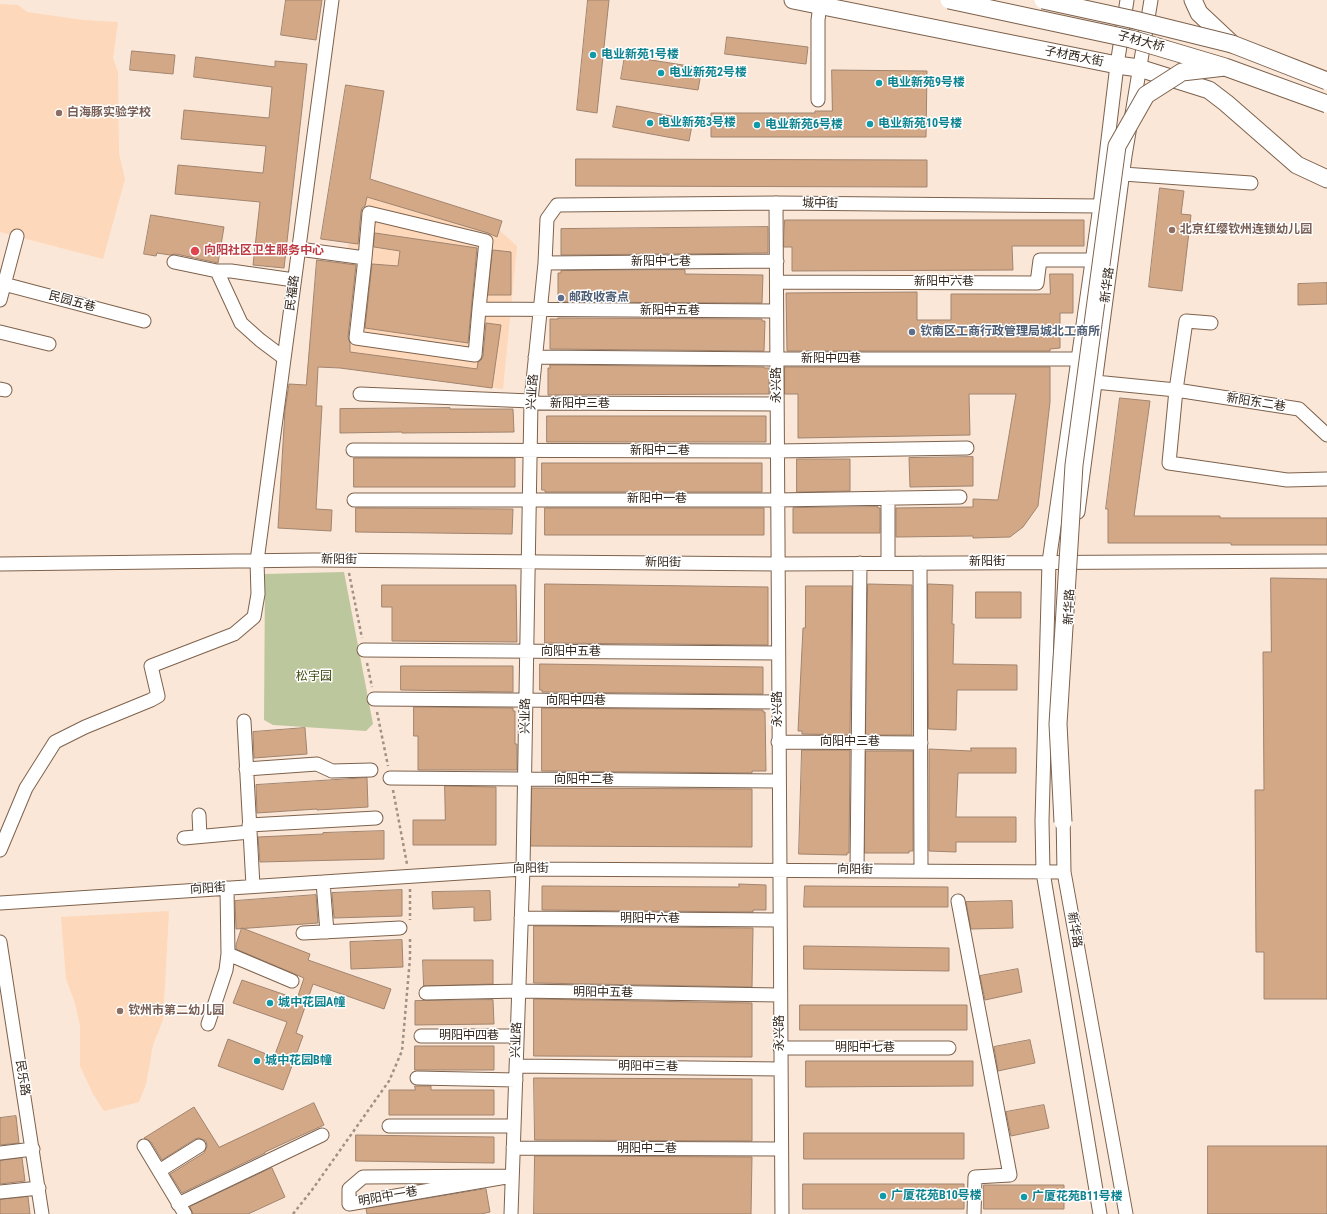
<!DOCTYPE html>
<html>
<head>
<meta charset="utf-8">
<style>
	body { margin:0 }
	canvas { display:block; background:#fae7d8 }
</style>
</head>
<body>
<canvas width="1327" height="1214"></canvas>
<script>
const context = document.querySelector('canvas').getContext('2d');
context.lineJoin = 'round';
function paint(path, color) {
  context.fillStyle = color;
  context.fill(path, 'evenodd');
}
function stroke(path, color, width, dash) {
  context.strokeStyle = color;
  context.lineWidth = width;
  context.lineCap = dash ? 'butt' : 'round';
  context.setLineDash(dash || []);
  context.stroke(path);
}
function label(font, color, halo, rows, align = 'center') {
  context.font = font + ' "Roboto Condensed","Noto Sans SC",sans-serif';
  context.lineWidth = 3;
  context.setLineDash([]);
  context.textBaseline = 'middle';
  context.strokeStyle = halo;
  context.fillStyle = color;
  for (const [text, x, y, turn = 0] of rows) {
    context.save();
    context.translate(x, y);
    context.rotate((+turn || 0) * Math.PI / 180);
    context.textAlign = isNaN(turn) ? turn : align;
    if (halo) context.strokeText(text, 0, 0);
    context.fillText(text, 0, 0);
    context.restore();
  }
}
const built = new Path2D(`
	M0,4L18,5L27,12L83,20L118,22L113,58L118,72L119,153L125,179L103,259L0,232Z
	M356,175L502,221L499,230L517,246L503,389L334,366Z
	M169,911L163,1020L153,1045L146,1084L139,1102L104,1111L93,1094L80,1066V1026L75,1003L66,979L61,917Z`);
const green = new Path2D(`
	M344,572L373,724L366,731L273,725L264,720L265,574Z`);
const building = new Path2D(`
	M286,0H322L316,40L281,35Z
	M588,0H609L597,113L577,110Z
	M727,37L808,47L806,64L725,54Z
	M132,51L175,55L173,74L130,70Z
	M625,56L702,68L698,90L621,79Z
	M196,57L275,67V61L307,64L284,268L253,265L260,202L175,194L178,165L263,173L266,146L181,139L184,110L269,118L272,87L194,77Z
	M832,70L927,71L926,137H711V113H815V111H832Z
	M346,85L384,91L370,179L502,221L497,237L488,233L367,197L365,206L362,208L361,212L358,244L321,239Z
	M617,106L693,120L689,141L613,127Z
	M576,159L927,160V187L576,186Z
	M1160,188L1184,191L1181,214L1191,215L1182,291L1149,287Z
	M151,215L224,227L218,263L176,254L170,255L157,253L156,256L144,254Z
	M785,220H1084V246H1012L1013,270L792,271V247H784Z
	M768,227V253L561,255V229Z
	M375,233L477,248L468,343L365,328L372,264L398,266L400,251L374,247Z
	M493,250L511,252V295H488Z
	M317,260L356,265L348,337L350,343V352L477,369L478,362L481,360L483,356L486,323L501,325L492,388L340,368L318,367L316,406H322L316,509L332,510L331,531L278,528L285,410L289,384L306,385Z
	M685,270V274L763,275L762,303L558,302V273H561V271Z
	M1050,274H1073V313H1060V348L1050,349V351H787L786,293L917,292V320H951V294H1050Z
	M1327,283V304L1298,305V284Z
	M558,318L762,319V321H765L764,351L550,349V319H558Z
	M550,365L764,367V368H769V394L548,395V368H550Z
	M785,367H1050V402L1038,506L1023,527L1010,537L973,538V536L896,537V508L973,507V499L998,500L1016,394H969L970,435L798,438V394H785Z
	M1120,398L1150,401L1134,516H1220V518H1327V545H1231V543H1108V509H1106Z
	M450,408V409H513L514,432L402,433V432L340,433V409Z
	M547,416H766V442H547Z
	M973,457V486L910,487L909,458Z
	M354,458H515V487H354Z
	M797,459H850V491L797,492Z
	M542,463H762V492H545V490H542Z
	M878,507V508H880V533H793V508Z
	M356,508L513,509L512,534L356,532Z
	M545,508H764V535H545Z
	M1271,578L1327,579V999H1264V952H1256L1255,790H1264L1263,652H1271Z
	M545,584L768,587V645L545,643Z
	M868,584L912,585V735H866Z
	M928,584L953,585L952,624H954L953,664L1017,665V690H957L956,730L929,729Z
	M382,585H516L517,642L392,641V607H382Z
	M806,586H852L850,735L802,734V731H798L803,628H805Z
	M976,592H1021V618H976Z
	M540,664L763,667V694L542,692V690H540Z
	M401,666H513V692L401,690Z
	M414,707L513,708V711H515V744H517V770H418V736H414Z
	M542,708L763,710V712H765L766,771H752V773L542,771Z
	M305,728L307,754L254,758L253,732Z
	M971,748H1016V773H958L956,817H1016V842H956V852L929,851V749L971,751Z
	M802,750H850L849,853H847V855L799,854Z
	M866,751H913V851H909V853H865Z
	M367,778L368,807L317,810V809L257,813L256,785Z
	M445,786L496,787V845H413V820H445Z
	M532,788L752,789V847L531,846Z
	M384,831V859L260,862L258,837L323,834V833Z
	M739,884L766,885V910H753V912L542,910V886L739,887Z
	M805,886L948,887V907H804Z
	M402,890V916L334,918L332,893Z
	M490,891L491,920L474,921V907L433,909L432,892Z
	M316,895L318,923L236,929L235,901Z
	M1012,901L1013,928L971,929L966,902Z
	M534,926L753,928L752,987L534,983Z
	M242,928L310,954L308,960L391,989L384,1009L313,984L296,1033L303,1036L283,1090L218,1066L228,1039L274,1057L287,1022L233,1003L242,980L297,999L304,978L236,949V945Z
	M402,940L403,967L351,969L350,942Z
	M804,946L949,948V971L804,969Z
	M423,960H493V984L424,986Z
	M1018,969L1022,992L985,1000L980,976Z
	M534,999L752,1003V1057L534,1056Z
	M493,1000L494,1024L415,1025V1001Z
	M800,1005H967V1030H800Z
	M1030,1040L1035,1063L998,1071L994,1047Z
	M415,1046H494V1070H415Z
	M806,1061H973V1086L806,1087Z
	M534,1078L752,1079V1141L535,1140Z
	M415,1086H431V1090H494V1115H389V1090H415Z
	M314,1103L324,1125L265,1152V1153L182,1193L170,1174L204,1153L207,1146L206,1141L199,1138L195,1139L162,1160L151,1142L144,1138L194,1107L219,1147Z
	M1044,1105L1049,1128L1011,1136L1006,1112Z
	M16,1116L19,1143L0,1145V1118Z
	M804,1133H964V1159H804Z
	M356,1135L494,1137V1163L356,1161Z
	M1208,1146H1327V1214H1208Z
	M535,1156L752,1157L751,1214H534Z
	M22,1158L25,1181L0,1184V1161Z
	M272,1168L285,1197L248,1214H193L190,1207Z
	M803,1184H964V1209H803Z
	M984,1185H1064V1209H984Z
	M486,1189L490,1212L481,1214H367L366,1209Z
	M28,1197L30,1214H0V1200Z`);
const path = new Path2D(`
	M349,573L362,638
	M367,663L372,687
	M377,712L388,766
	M393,790L407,864
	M410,889V920
	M293,1214L312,1190L389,1081L402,1051L410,958V937`);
const minor = new Path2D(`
	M818,100V20L820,5
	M1123,174L1251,183
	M776,203L782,1214
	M299,249L365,258L356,338L475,355L479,309L776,311
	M365,258L369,213L486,241L479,309
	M174,262L217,271H231L294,280
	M545,263L777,261
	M217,271L241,323L260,340L284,358
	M777,282L1037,283L1040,260H1093
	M0,283L144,321
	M0,300L17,236
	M1211,323L1186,321L1176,390L1169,463L1287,480L1327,479
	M0,332L49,344
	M535,357L777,359H1078
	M1095,382L1176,390L1299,409L1327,435
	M0,389L5,390
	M360,394L531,401L538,403L777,404
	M353,450L777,451L967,448
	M888,498V563
	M354,500H777L960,497
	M1078,512L1125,156L1151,0
	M920,563L921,871
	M0,564L314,560L778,564L1327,561
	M364,650L778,653
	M374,699L778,702
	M244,721L253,886
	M778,742L921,743
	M246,769L317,764L332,771L371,770
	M390,778L778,781
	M1063,813L1064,872L1126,1214
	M199,815L200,836
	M249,825L376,818
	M184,838L250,832
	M0,850L26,788L55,742L85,727L151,700L158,696L151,666L234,634L254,617L258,594L257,561L332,0
	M857,870L860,563
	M323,882L327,932
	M958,901L1010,1175L975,1177L974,1214
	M0,903L523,869L1064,872
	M521,918L779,920
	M303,933L400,928
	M0,942L42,1214
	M228,954L292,981
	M426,993L519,991L780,995
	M208,1024L226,970L228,954L227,888
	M421,1036H517
	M780,1048H949
	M516,1066L781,1069
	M417,1078L516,1080
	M389,1126H514
	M144,1146L185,1214
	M513,1148L781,1149
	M0,1153L33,1149
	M159,1171L199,1146
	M512,1176L349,1204V1189L363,1177Z
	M0,1192L39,1188
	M178,1204L322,1135
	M511,1214L523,869L531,401L545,263L547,219L557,205L776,203L1100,206
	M1100,1214L1043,872L1042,821L1049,562L1100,206L1117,65L1127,0`);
const major = new Path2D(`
	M793,0L1117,65L1139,68L1209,90L1226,103L1297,165L1327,179
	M1193,0L1199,13L1232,44`);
const majorBridge = new Path2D(`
	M949,0L1131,39L1225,67L1327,104
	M1043,0L1135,20L1232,44L1327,81
	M1063,822L1058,724L1074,465L1117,146L1146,95L1182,72L1225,67`);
const markers = [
	[593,55,4,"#0f9aa8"],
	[661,73,4,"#0f9aa8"],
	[879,83,4,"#0f9aa8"],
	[59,113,4,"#8d6e63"],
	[650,123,4,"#0f9aa8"],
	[870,124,4,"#0f9aa8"],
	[757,125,4,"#0f9aa8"],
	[1172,230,4,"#8d6e63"],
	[195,251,5,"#e0444e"],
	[561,298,4,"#5c6f8a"],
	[912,332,4,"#5c6f8a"],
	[270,1003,4,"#0f9aa8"],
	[120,1011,4,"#8d6e63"],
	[257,1061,4,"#0f9aa8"],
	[883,1196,4,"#0f9aa8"],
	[1024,1197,4,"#0f9aa8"]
];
const streetNames = [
	["子材大桥",1141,42,15],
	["子材西大街",1074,57,11],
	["城中街",820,204,1],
	["新阳中七巷",661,262],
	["新阳中六巷",944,282],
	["新华路",1108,285,-83],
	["民福路",293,293,-82],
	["民园五巷",72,302,15],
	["新阳中五巷",670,311],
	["新阳中四巷",831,359],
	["永兴路",777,385,-90],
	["兴业路",533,392,-86],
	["新阳东二巷",1256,403,9],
	["新阳中三巷",580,404],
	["新阳中二巷",660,451],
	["新阳中一巷",657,499],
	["新阳街",339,560,1],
	["新阳街",987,562],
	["新阳街",663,563,1],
	["新华路",1070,607,-88],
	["向阳中五巷",571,652],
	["向阳中四巷",576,701],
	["永兴路",778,709,-90],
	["兴业路",526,716,-89],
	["向阳中三巷",850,742],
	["向阳中二巷",584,780],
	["向阳街",531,869,-1],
	["向阳街",855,870,1],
	["向阳街",208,889,-4],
	["明阳中六巷",650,919],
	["新华路",1074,930,80],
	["明阳中五巷",603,993,1],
	["永兴路",780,1033,-90],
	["明阳中四巷",469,1036],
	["兴业路",517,1040,-88],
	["明阳中七巷",865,1048],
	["明阳中三巷",648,1067,1],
	["民乐路",22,1078,81],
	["明阳中二巷",647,1149],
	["明阳中一巷",388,1197,-10]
];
const cultureNames = [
	["电业新苑1号楼",601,55],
	["电业新苑2号楼",669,73],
	["电业新苑9号楼",887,83],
	["电业新苑3号楼",658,123],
	["电业新苑10号楼",878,124],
	["电业新苑6号楼",765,125],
	["城中花园A幢",278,1003],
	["城中花园B幢",265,1061],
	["广厦花苑B10号楼",891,1196],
	["广厦花苑B11号楼",1032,1197]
];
const educationNames = [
	["白海豚实验学校",67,113],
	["北京红缨钦州连锁幼儿园",1180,230],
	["钦州市第二幼儿园",128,1011]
];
const healthNames = [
	["向阳社区卫生服务中心",204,251]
];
const serviceNames = [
	["邮政收寄点",569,298],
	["钦南区工商行政管理局城北工商所",920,332]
];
const parkNames = [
	["松宇园",314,677]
];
paint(built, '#fed8ba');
paint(green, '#bdc79e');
paint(building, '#d3a887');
stroke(building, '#a1846e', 1);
stroke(minor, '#7e624c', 15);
stroke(major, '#7e624c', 19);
stroke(path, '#a19184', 2.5, [3, 3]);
stroke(minor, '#fff', 13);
stroke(major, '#fff', 17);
stroke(majorBridge, '#7e624c', 19, []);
stroke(majorBridge, '#fff', 17);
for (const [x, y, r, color] of markers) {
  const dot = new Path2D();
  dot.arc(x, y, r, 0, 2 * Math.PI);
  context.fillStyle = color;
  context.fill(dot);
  stroke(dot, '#fff', 1.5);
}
label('12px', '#31251b', '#fff', streetNames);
label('bold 12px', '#0d838f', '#fff', cultureNames, 'left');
label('bold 12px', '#785e54', '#fff', educationNames, 'left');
label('bold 12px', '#be3a42', '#fff', healthNames, 'left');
label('bold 12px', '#4e5e75', '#fff', serviceNames, 'left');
label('12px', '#3d460d', '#fff', parkNames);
</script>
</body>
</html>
